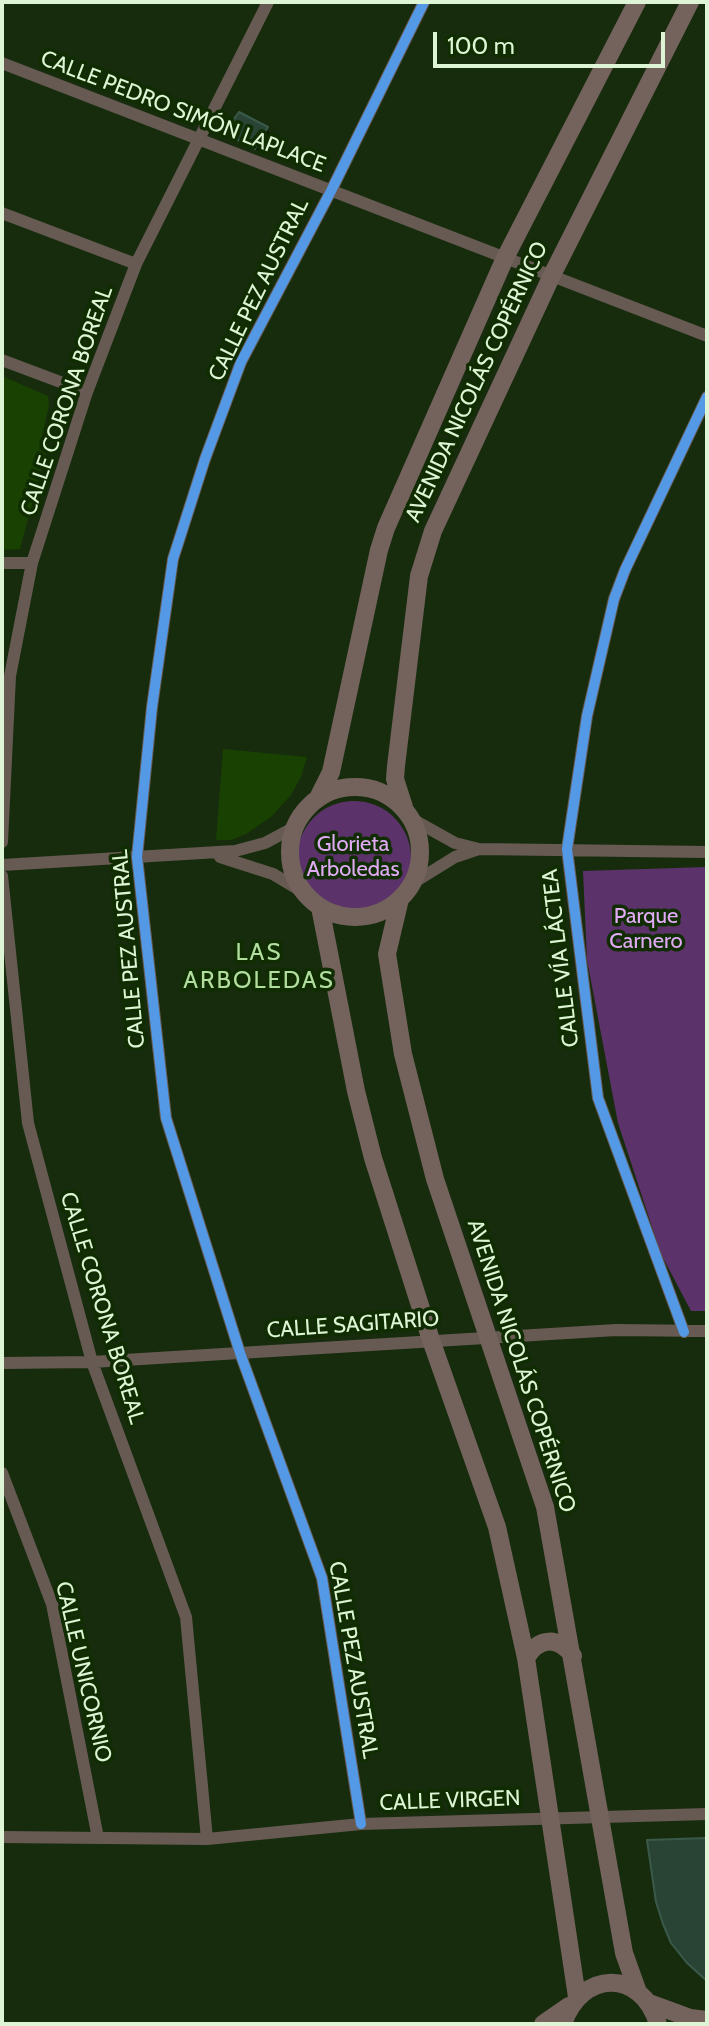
<!DOCTYPE html>
<html>
<head>
<meta charset="utf-8">
<style>
	body { margin:0 }
	#map { position:relative; width:709px; height:2026px; overflow:hidden; background:#172c0d; font-family:Cabin,sans-serif }
	canvas { display:block }
	.frame { position:absolute; inset:0; border:4px solid #def5d5; pointer-events:none }
	.scale { position:absolute; left:433px; top:32px; width:232px; height:36px; box-sizing:border-box; border:4px solid #def5d5; border-top:0; padding-left:10px; font-size:24px; line-height:28px; white-space:nowrap; color:#def5d5; -webkit-text-stroke:6px #102d02; paint-order:stroke }
</style>
</head>
<body>
<div id="map">
<canvas width="709" height="2026"></canvas>
<div class="frame"></div>
<div class="scale">100 m</div>
</div>
<script>
const context = document.querySelector('canvas').getContext('2d');
context.lineJoin = 'round';
function paint(path, color) {
  context.fillStyle = color;
  context.fill(path, 'evenodd');
}
function stroke(path, color, width, dash) {
  context.strokeStyle = color;
  context.lineWidth = width;
  context.lineCap = dash ? 'butt' : 'round';
  context.setLineDash(dash || []);
  context.stroke(path);
}
function label(font, color, halo, rows, align = 'center') {
  context.font = font + ' Cabin,sans-serif';
  context.lineWidth = 7;
  context.setLineDash([]);
  context.textBaseline = 'middle';
  context.strokeStyle = halo;
  context.fillStyle = color;
  for (const [text, x, y, turn = 0] of rows) {
    context.save();
    context.translate(x, y);
    context.rotate((+turn || 0) * Math.PI / 180);
    context.textAlign = isNaN(turn) ? turn : align;
    if (halo) context.strokeText(text, 0, 0);
    context.fillText(text, 0, 0);
    context.restore();
  }
}
const built = new Path2D(`
	M2,376L48,396L49,406L39,449L46,453L20,549L2,550Z
	M223,749L307,757L301,777L291,795L271,817L246,834L231,840H216Z`);
const green = new Path2D(`
	M297 858a57 57 0 1 1 114 0a57 57 0 1 1-114 0Z
	M707,867V1311H691L661,1254L618,1123L587,960L583,871Z`);
const shadow = new Path2D(`
	M266,129L271,134L260,152L227,132Z`);
const building = new Path2D(`
	M239,112L268,127L255,149L224,133Z
	M707,1838V1981L687,1963L671,1943L663,1924L656,1902L647,1840Z`);
const street = new Path2D(`
	M2,63L707,336
	M2,213L136,264
	M2,360L87,392
	M2,563H32
	M412,819L455,843L479,849L707,852
	M2,842L10,676L32,563L87,392L136,264L268,2
	M220,857L273,874L303,892
	M2,865L235,851L265,843L293,828
	M2,876L28,1123L92,1362L186,1617L207,1839
	M413,883L455,857L479,849
	M684,1332L598,1098L567,849L587,716L614,599L625,570L707,397
	M2,1363L92,1362L616,1330L707,1331
	M2,1473L52,1604L98,1838
	M361,1824L322,1578L240,1353L166,1118L137,857L152,707L173,559L205,459L241,362L331,191L424,2
	M2,1837L207,1839L361,1824L707,1814`);
const secondary = new Path2D(`
	M290 852a65 65 0 1 1 130 0a65 65 0 1 1-130 0Z
	M319,796L331,772L379,550L386,528L505,258L637,2
	M404,807L395,779L396,766L419,576L433,531L552,275L690,2
	M400,899L387,954L403,1054L435,1179L545,1507L616,1908L624,1953L638,1992
	M320,907L356,1091L373,1158L431,1340L497,1527L526,1658L577,1997
	M526,1658C539,1637 558,1636 573,1656
	M649,2003L690,2018L707,2020
	M543,2024L569,2006
	M563,2024C581,1970 641,1968 658,2024`);
const cycleway = new Path2D(`
	M684,1332L598,1098L567,849L587,716L614,599L625,570L707,397
	M361,1824L322,1578L240,1353L166,1118L137,857L152,707L173,559L205,459L241,362L331,191L424,2`);
const streetNames = [
	["CALLE PEDRO SIMÓN LAPLACE",183,112,21],
	["CALLE PEZ AUSTRAL",259,290,-64],
	["AVENIDA NICOLÁS COPÉRNICO",477,382,-65],
	["CALLE CORONA BOREAL",67,401,-71],
	["CALLE PEZ AUSTRAL",129,949,-95],
	["CALLE VÍA LÁCTEA",561,958,-97],
	["CALLE CORONA BOREAL",102,1308,73],
	["CALLE SAGITARIO",353,1325,-4],
	["AVENIDA NICOLÁS COPÉRNICO",521,1366,72],
	["CALLE PEZ AUSTRAL",353,1660,80],
	["CALLE UNICORNIO",83,1672,77],
	["CALLE VIRGEN",450,1801,-2]
];
const parkNames = [
	["Glorieta",353,845],
	["Arboledas",353,870],
	["Parque",646,917],
	["Carnero",646,942]
];
const neighbourhoodNames = [
	["LAS",259,953],
	["ARBOLEDAS",259,981]
];
paint(built, '#194102');
paint(green, '#5c326a');
paint(shadow, '#0007');
paint(building, '#294435');
stroke(building, '#3a594b', 2);
stroke(street, '#675a53', 12);
stroke(secondary, '#74625c', 18);
stroke(cycleway, '#5399e6', 10);
label('22px', '#def5d5', '#102d02', streetNames);
label('22px', '#e1aaf5', '#102d02', parkNames);
context.letterSpacing = '2px';
label('24px', '#b1de9f', '#102d02', neighbourhoodNames);
context.letterSpacing = '0px';
</script>
</body>
</html>
